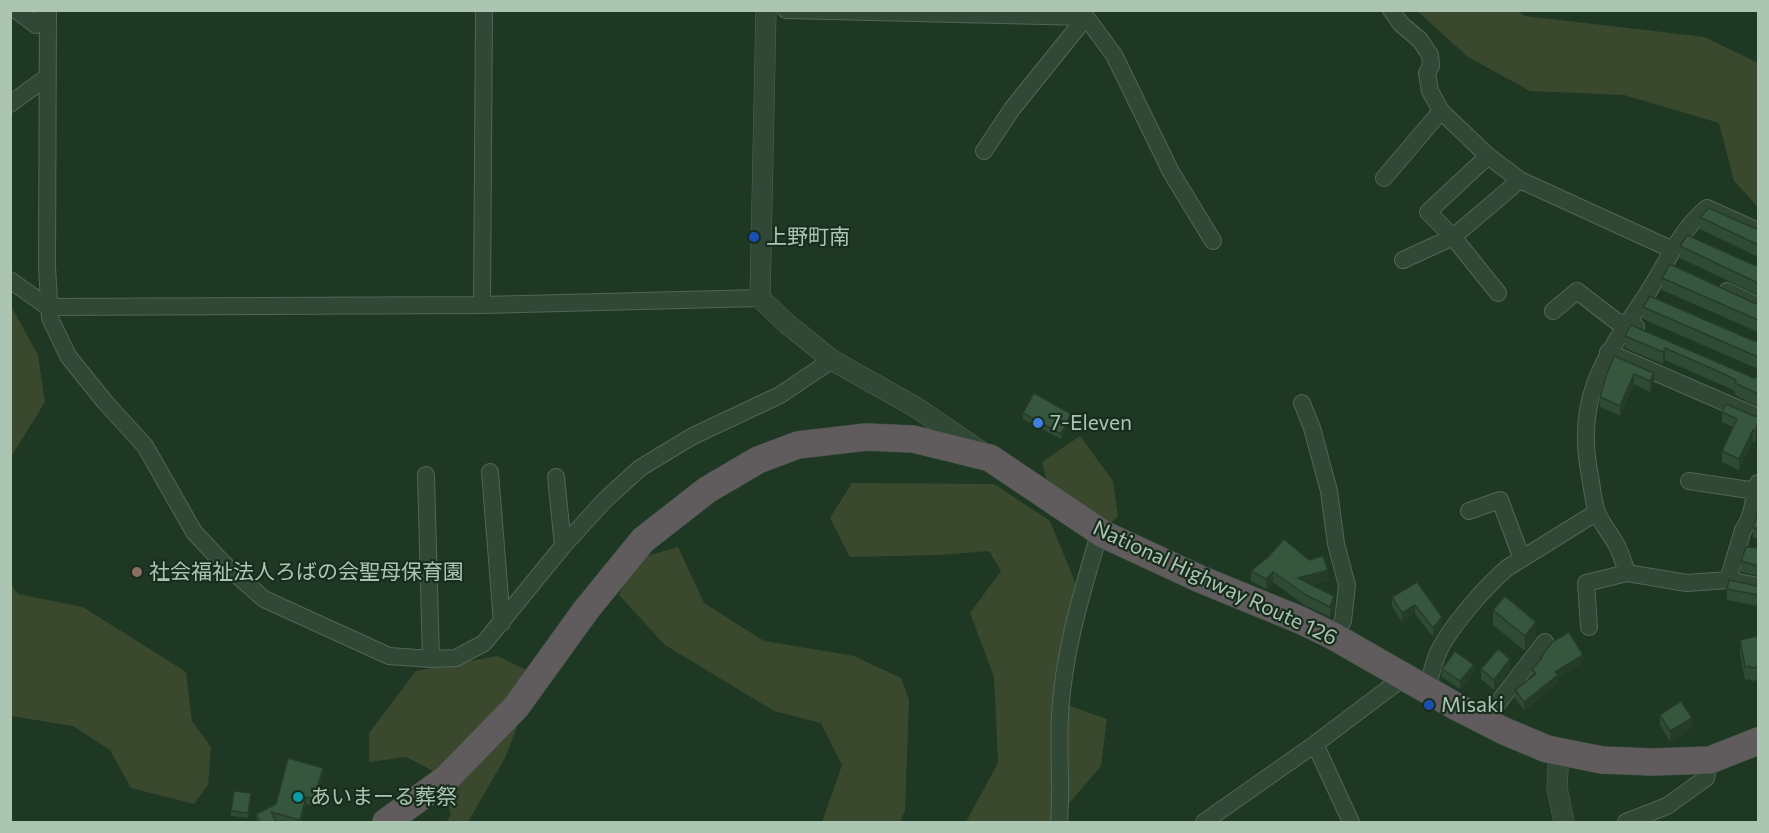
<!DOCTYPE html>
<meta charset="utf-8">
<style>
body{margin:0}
#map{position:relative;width:1769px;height:833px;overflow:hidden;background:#1f3824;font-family:Commissioner,sans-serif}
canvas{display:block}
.frame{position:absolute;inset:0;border:12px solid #acc5b3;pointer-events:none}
</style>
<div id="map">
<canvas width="1769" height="833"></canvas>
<div class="frame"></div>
</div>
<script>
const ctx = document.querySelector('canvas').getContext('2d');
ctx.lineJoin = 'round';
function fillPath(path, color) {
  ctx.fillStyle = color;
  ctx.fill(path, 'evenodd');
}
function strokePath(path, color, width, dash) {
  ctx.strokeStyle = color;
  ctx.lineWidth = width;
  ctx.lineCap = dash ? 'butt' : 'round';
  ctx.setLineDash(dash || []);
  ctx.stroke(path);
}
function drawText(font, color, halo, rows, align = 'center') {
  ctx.font = font + ' Commissioner,"Noto Sans JP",sans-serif';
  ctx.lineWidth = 4.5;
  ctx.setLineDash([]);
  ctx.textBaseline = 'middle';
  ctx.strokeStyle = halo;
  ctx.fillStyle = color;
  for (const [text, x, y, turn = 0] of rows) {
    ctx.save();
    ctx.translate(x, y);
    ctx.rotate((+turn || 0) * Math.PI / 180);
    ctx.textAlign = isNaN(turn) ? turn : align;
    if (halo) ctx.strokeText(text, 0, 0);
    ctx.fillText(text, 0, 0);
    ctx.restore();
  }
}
fillPath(new Path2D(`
 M1417 11H1518L1525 16 1705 37 1758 63V207L1734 181 1719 123 1624 95 1530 91 1468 57Z
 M10 304 38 355 45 402 11 457Z
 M1080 436 1113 481 1118 516 1108 527 1048 486 1042 462Z
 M852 483 994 484 1050 521 1075 582 1065 669 1064 704 1107 719 1101 766 1053 822H966L998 763 994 677 970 613 1001 571 989 551 939 555 850 557 830 518Z
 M678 547 704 603 764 641 854 656 901 678 909 700 905 810 900 822H822L842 765 821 723 774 711 665 645 619 595 636 559Z
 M11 584 18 594 83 607 186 672 192 721 211 747 208 785 194 804 131 788 110 750 73 726 11 716Z
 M497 656 537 675 505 758 468 822H447L451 814 437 773 406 757 369 762V733L416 671Z`), '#3a492d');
const minor = new Path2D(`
 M16 10 36 25 46 10
 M48 10 47 267 50 318 68 356 105 402 145 446 194 532 222 562 264 599 389 656 431 659 456 658 484 643 563 546 605 500 640 468 693 436 780 395 832 360
 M786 10 1086 17
 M1391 10 1401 24 1420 40 1430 55 1431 66 1427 73 1430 91 1441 111 1488 156 1520 180 1673 250
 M1086 17 1114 55 1171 172 1213 241
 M10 104 47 77
 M984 151 1012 109 1086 17
 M1488 156 1428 212 1453 237 1498 293
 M1384 178 1441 111
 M1403 260 1453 237 1520 180
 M10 280 48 307 482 305 760 298
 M1727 291 1758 306
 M482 305 484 10
 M1553 311 1577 291 1616 321 1636 327
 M1608 352 1758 417
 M1302 403 1312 428 1329 491 1336 544 1347 585 1343 621 1333 636
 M490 472 502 623
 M426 475 431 659
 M556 477 563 546
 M1689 481 1756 491
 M1469 511 1500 500 1522 559
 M1627 573C1624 564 1621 553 1616 544 1610 533 1601 523 1597 512 1593 501 1592 487 1590 476 1574 397 1605 357 1647 294 1666 265 1679 231 1707 208L1758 231
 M1728 580 1743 530C1753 517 1753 499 1758 483
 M1589 627 1586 583 1627 573 1687 583 1728 580 1758 586
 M1426 690C1430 679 1433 666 1437 655 1448 629 1485 587 1507 568L1597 512
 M1484 721 1545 642
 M1315 744 1351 822
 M1059 822C1062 787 1058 752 1060 716 1063 653 1082 592 1100 531
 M1204 822 1315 744 1404 677
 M1626 822 1667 806 1706 778 1710 760`);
const tertiary = new Path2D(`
 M766 10 760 298 786 323 832 360 917 408 980 451
 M1559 751 1557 788 1564 822`);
const trunk = new Path2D(`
 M386 822 447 778 516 707 586 610 643 540 707 490 758 460 798 445 866 437 913 439 990 458 1103 534 1200 579 1300 620 1333 636 1457 707 1504 731 1547 749 1602 760 1653 762 1710 760 1758 741`);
strokePath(minor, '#506656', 18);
strokePath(tertiary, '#506656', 21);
strokePath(trunk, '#3d5343', 28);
strokePath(minor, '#324837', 16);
strokePath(tertiary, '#324837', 20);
strokePath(trunk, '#605c5e', 27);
fillPath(new Path2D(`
 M1700 217 1758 229V257L1700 229Z
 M1680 246 1758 266V295L1680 258Z
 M1662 278 1758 304V332L1662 290Z
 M1643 307 1754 341H1758V369L1643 319Z
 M1631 325 1754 378 1758 377V407L1735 395V391L1722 385 1665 360 1663 364 1625 348V336Z
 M1614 356 1654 383 1650 392 1634 384 1620 416 1600 407V397Z
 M1722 412 1758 416 1755 442 1753 441 1739 470 1722 462V451L1733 427 1722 422Z
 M1023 413 1071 419 1061 439 1023 419Z
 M1758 512V539L1753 537V527Z
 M1758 548V576L1741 572V561Z
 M1309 560 1328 580 1311 585 1334 609 1330 617 1306 606 1273 582 1266 589 1251 581V571Z
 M1417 582 1442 626 1433 637 1415 614 1402 622 1392 606V597Z
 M1758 585V606L1727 600V589Z
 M1493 610 1536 637 1525 651 1493 625Z
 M1758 636V680L1751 681 1750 679 1745 680 1740 653V640Z
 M1541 657 1583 662 1558 678V683L1524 710 1515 698V690L1532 677V669L1541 659Z
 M1442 669 1474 673 1460 689 1442 677Z
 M1481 669 1510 670 1494 690 1481 679Z
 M1660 715 1692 728 1670 742 1660 725Z
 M323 774 314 806 306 804 301 822H284L275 820 276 822H257L256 814 276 804Z
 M251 799 248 818 231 816V811Z`), '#2f4a35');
fillPath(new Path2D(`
 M1665 348V360L1663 364V352Z
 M1654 373V383L1650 392V381Z
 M1634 374V384L1620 416V406Z
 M1071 414V419L1061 439V434Z
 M1758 423V433L1755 442V431Z
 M1753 430V441L1739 470V459Z
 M1328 570V580L1298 589V578Z
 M1273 572V582L1266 589V579Z
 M1334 596V609L1330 617V607Z
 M1415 605V614L1402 622V613Z
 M1442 617V626L1433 637V628Z
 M1536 622V637L1525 651V636Z
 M1583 655V662L1558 678V683L1524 710V702L1555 672Z
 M1510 659V670L1494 690V680Z
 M1474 665V673L1460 689V681Z
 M1692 718V728L1670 742V731Z
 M323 768V774L314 806V799Z
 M306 797V804L301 822H300Z`), '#263c2b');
const building = new Path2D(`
 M1709 208 1754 228 1758 229V245L1700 217Z
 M1687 235 1754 265 1758 266V283L1680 246Z
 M1670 264 1754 303 1758 304V320L1662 278Z
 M1650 296 1754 341H1758V357L1643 307Z
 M1631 325 1754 378 1758 377V394L1735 383 1736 380 1722 373 1665 348 1663 352 1625 336Z
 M1614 356 1654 373 1650 381 1634 374 1620 406 1600 397 1607 373Z
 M1034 393 1071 414 1061 434 1023 413Z
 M1726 404 1754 416H1758V423L1755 431 1753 430 1739 459 1722 451 1737 419 1722 412Z
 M1758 512V529L1753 527Z
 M1284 539 1309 560 1323 556 1328 570 1298 578 1334 596 1330 607 1306 595 1273 572 1266 579 1251 571 1269 556Z
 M1746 547 1758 548V566L1741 561Z
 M1729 580 1757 586 1758 585V595L1727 589Z
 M1417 582 1442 617 1433 628 1415 605 1402 613 1392 597Z
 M1505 596 1536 622 1525 636 1493 610Z
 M1569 632 1583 655 1555 672 1558 675 1524 702 1515 690 1536 674 1532 669 1542 658 1541 657 1552 642Z
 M1758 636V667L1751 668 1750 666 1745 667 1740 640Z
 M1498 649 1510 659 1494 680 1481 669Z
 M1455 651 1474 665 1460 681 1442 669Z
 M1681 701 1692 718 1670 731 1660 715Z
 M288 758 323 768 314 799 306 797 300 820 271 812 276 822H260L256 814 276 804Z
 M234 791 251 793 248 813 231 811Z`);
fillPath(building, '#37563e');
strokePath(building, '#263c2b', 1.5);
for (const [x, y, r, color] of [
 [754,237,6,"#1a4fb4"],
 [1038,423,6,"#3f7fe0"],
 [137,572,6,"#8d6e63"],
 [1429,705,6,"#1a4fb4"],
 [298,797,6,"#0f9aa8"]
]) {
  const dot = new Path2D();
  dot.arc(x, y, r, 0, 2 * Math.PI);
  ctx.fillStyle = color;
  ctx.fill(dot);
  strokePath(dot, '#182d1d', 2);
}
drawText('21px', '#acc5b3', '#182d1d', [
 ["上野町南",766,237],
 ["7-Eleven",1050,423],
 ["社会福祉法人ろばの会聖母保育園",149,572],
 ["Misaki",1441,705],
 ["あいまーる葬祭",310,797]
], 'left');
drawText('21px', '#acc5b3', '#182d1d', [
 ["National Highway Route 126",1215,583,25]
]);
</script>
